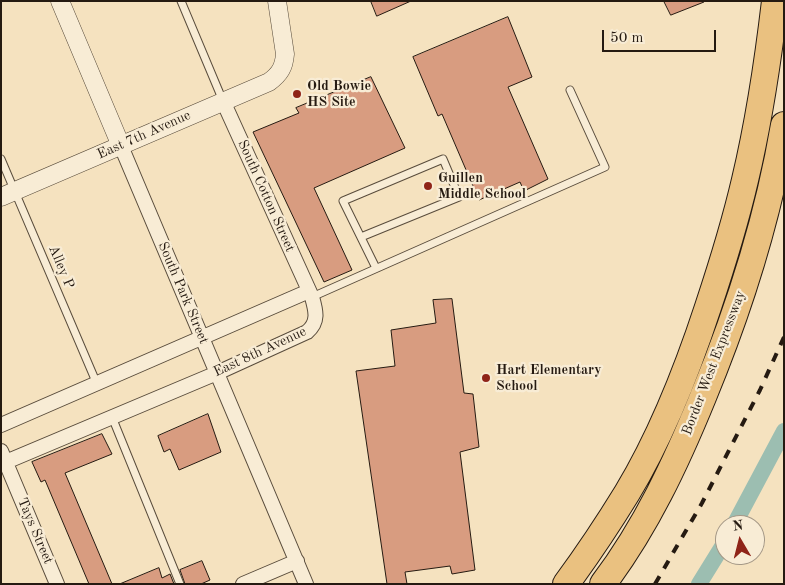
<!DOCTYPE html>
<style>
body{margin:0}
#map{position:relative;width:785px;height:585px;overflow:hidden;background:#f5e2bf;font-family:"Old Standard TT",serif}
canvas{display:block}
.frame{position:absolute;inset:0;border:2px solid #251a11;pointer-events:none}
.north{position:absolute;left:715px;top:515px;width:50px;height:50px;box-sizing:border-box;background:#f8ecd5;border:1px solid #a49887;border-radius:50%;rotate:352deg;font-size:14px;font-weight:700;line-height:20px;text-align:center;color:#251a11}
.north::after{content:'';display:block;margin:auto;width:18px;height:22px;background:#8f2418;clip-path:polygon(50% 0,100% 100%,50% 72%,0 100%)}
.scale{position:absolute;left:602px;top:30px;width:114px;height:22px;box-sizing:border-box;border:2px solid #251a11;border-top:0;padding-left:6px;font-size:15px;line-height:18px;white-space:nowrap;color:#251a11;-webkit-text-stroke:4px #f8ecd5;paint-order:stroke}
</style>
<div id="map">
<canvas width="785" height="585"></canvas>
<div class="frame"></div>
<div class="north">N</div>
<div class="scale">50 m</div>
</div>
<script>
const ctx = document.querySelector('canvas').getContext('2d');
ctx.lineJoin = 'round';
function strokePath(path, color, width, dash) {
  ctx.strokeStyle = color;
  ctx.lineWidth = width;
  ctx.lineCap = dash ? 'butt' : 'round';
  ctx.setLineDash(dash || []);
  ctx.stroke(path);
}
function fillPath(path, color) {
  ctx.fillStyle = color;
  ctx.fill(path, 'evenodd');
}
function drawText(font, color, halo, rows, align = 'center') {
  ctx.font = font + ' "Old Standard TT",serif';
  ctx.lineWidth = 4.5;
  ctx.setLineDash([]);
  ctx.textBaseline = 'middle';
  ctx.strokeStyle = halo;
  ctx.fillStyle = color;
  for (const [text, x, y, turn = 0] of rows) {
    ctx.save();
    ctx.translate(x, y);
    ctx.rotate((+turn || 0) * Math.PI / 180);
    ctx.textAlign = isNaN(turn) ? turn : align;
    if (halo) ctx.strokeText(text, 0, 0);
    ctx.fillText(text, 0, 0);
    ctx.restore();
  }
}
strokePath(new Path2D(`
 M734 525 784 431
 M699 584 725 542`), '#9cbeb1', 16);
const building = new Path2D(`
 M371 1H411L377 16Z
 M664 1H704V2L671 15Z
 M508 17 532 77 508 87 548 179 524 191 520 182 479 200 442 114 438 116 413 57Z
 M371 77 405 148 314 188 352 270 324 282 253 132 299 113 296 108Z
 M452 299 464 393 473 394 479 447 460 452 475 570 452 574 450 566 405 572 407 584H387L356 371 395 366 391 330 436 323 433 300Z
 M208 414 221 452 179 470 170 449 164 452 158 436Z
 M102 434 112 454 65 473 112 584H89L45 480 41 482 32 462Z
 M202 561 210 580 201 584H185L180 570Z
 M159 568 162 578 170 574 174 584H120Z`);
fillPath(building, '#d89c80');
strokePath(building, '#251a11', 1);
const service = new Path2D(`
 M181 1 223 101
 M1 159 97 384
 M361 237 459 197 443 159 343 201 376 268
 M312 297 605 167 570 90
 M112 417 180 584`);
const minor = new Path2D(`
 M121 146 306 584
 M1 425 309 291
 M1 451 57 584
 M1 464 217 373 307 332C319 322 316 311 312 297L223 101
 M243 584 297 561`);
const tertiary = new Path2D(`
 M60 1 121 146
 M1 197 269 82C280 74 284 67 285 54L277 1`);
const motorway = new Path2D(`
 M566 584C588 554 608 524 627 493 662 435 687 371 708 307 722 265 735 223 745 180 759 121 768 61 775 1
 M603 584C646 527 676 463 703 397 739 310 768 219 784 125`);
strokePath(service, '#594c3c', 9);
strokePath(minor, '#594c3c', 16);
strokePath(tertiary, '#594c3c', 19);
strokePath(motorway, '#251a11', 28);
strokePath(service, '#f8ecd5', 7);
strokePath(minor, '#f8ecd5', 14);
strokePath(tertiary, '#f8ecd5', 18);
strokePath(motorway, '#eac180', 26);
strokePath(new Path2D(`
 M655 584 702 503 760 390 784 337`), '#251a11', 4, [9, 9]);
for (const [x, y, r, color] of [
 [297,94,5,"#8f2418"],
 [428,186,5,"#8f2418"],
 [486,378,5,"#8f2418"]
]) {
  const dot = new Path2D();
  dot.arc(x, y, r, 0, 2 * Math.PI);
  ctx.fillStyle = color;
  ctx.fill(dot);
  strokePath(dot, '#f8ecd5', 2);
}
drawText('bold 14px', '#251a11', '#f8ecd5', [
 ["Old Bowie",307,86],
 ["HS Site",307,102],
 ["Guillen",438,178],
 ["Middle School",438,194],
 ["Hart Elementary",496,370],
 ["School",496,386]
], 'left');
drawText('14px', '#251a11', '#f8ecd5', [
 ["East 7th Avenue",144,135,-24],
 ["South Cotton Street",266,196,66],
 ["Alley P",61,267,67],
 ["South Park Street",183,293,67],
 ["East 8th Avenue",260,352,-25],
 ["Border West Expressway",714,363,-69],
 ["Tays Street",35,531,67]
]);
</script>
